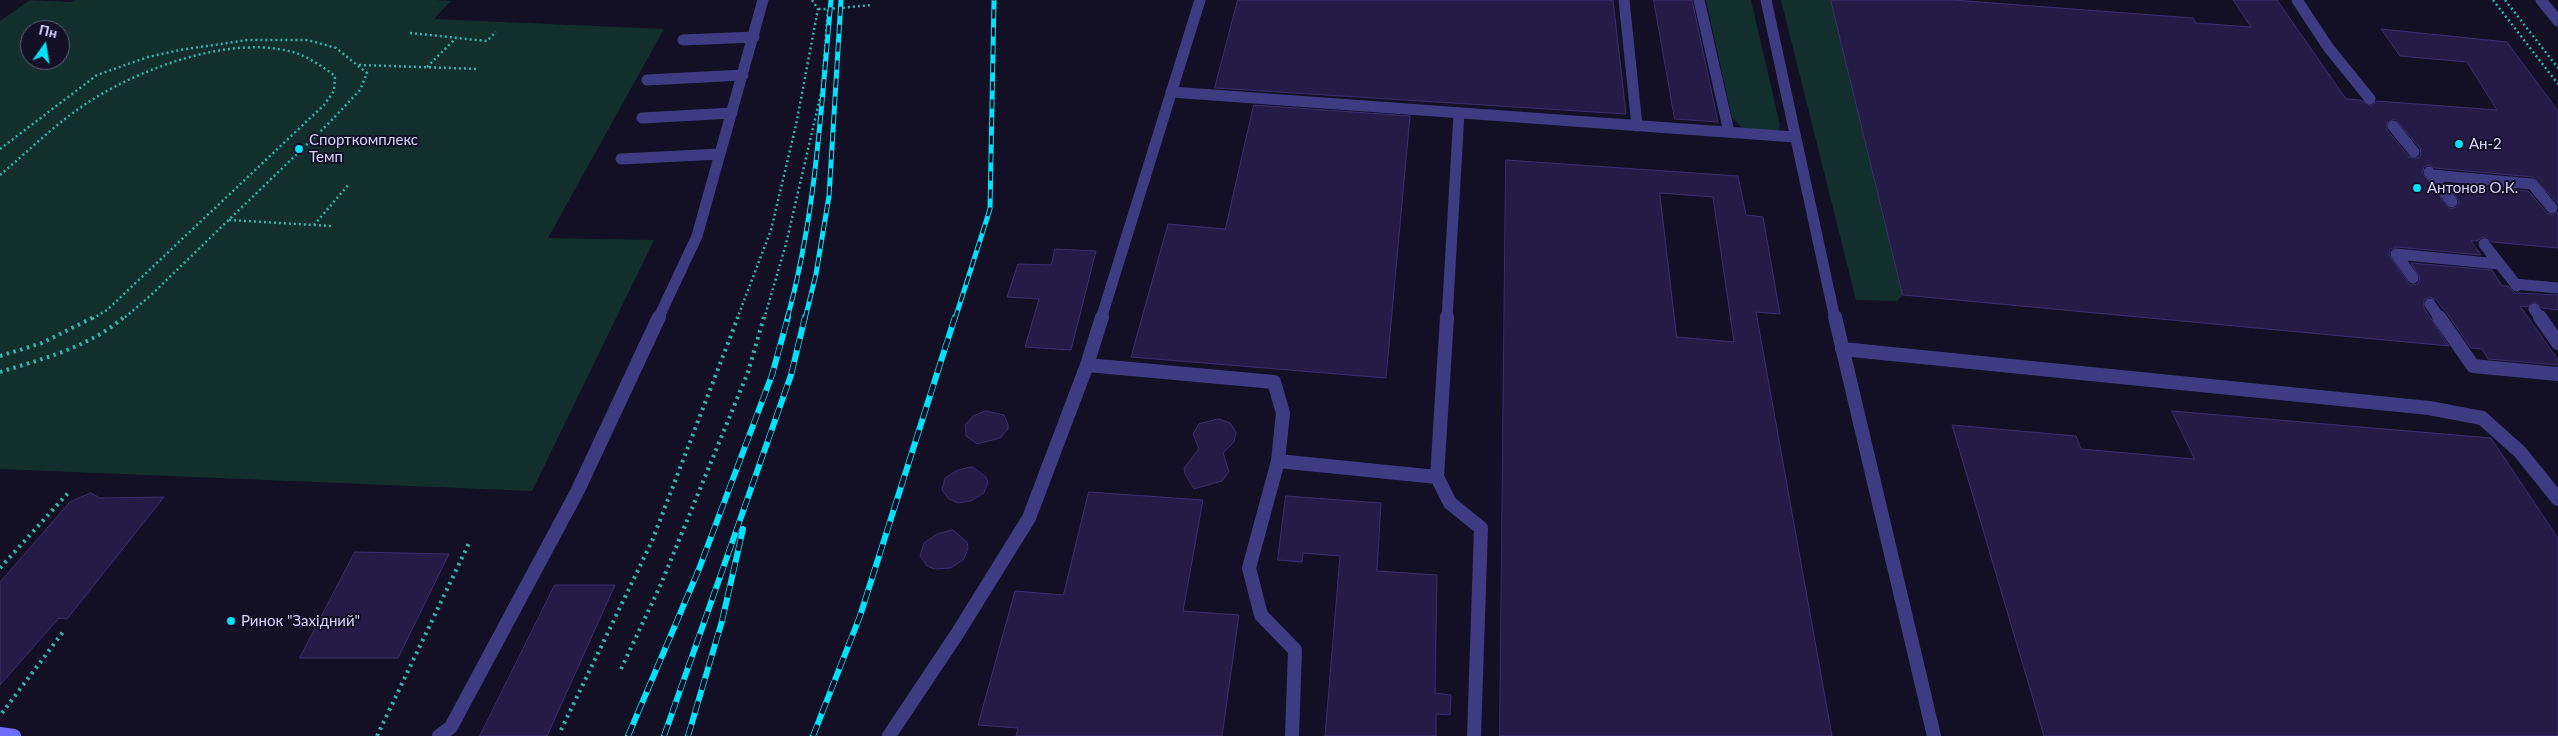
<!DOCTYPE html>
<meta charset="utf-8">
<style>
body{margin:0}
#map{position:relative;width:2558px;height:736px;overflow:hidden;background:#130f25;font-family:Lato,sans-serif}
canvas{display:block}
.north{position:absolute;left:20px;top:20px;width:50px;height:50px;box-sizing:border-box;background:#130f25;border:1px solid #625e7c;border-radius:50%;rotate:13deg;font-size:14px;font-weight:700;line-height:20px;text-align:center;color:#d9d4fe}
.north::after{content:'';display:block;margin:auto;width:18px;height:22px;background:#04e1fa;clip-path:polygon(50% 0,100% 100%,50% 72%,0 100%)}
</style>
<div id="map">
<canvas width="2558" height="736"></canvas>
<div class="north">Пн</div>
</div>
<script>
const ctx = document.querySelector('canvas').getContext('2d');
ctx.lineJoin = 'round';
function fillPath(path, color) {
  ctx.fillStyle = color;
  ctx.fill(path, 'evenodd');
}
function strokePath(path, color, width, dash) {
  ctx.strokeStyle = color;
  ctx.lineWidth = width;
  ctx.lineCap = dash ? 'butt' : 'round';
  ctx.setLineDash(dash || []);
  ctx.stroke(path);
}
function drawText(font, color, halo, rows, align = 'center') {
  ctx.font = font + ' Lato,sans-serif';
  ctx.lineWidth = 4;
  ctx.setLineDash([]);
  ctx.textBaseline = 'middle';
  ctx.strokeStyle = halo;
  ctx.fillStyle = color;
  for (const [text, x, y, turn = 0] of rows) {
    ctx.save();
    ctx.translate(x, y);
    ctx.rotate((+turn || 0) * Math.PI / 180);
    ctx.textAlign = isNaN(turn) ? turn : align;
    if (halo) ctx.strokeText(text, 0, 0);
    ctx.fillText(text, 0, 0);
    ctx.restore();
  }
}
fillPath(new Path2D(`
 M30 0 71 2 74 0H435L451 1 434 19 664 29 548 238 654 240 532 491 0 469V21ZM30 30H60V60H30Z
 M1706 0H1751L1780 125 1778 131 1742 128 1732 118Z
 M1781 0H1831L1903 295 1897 301 1856 300Z`), '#122f2e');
const building = new Path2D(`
 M1238 0H1613L1626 114 1215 88Z
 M1654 0H1692L1718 122 1675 119Z
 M1831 0H1953L2193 18 2196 23 2251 27 2233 0H2277L2346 99 2361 100 2371 106 2377 101 2497 110 2467 62 2400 56 2381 29 2507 42 2558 111V204L2533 177 2435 168 2429 165 2424 167 2422 173 2450 209 2457 207 2459 202 2447 184 2528 191 2547 213 2553 215 2558 212V248L2492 242 2483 237 2477 241H2471L2481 255 2397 247 2390 249 2389 255 2410 285 2418 284 2420 278 2411 263 2492 270 2502 286H2508L2515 293 2558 295V310L2542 308 2534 302 2527 307 2520 306 2558 360V365L2488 359 2482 349 2471 348 2446 312 2436 300 2430 297 2424 300V308L2449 346 1903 295ZM2395 119 2420 148 2421 154 2418 158 2409 157 2387 130V123Z
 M1254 105 1410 116 1386 378 1131 357 1168 224 1225 229Z
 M1506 160 1738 176 1746 215 1763 217 1780 314 1756 312 1832 736H1500ZM1660 193 1713 197 1734 342 1677 337Z
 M1055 249 1096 251 1071 350 1025 347 1039 299 1007 297 1018 264 1051 265Z
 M986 411 1004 415 1008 424V429L1000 438 977 444 966 436 965 425 973 416Z
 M2172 411 2491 438 2558 538V736H2044L1952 425 2076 436 2081 449 2194 459Z
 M1219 419 1230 423 1236 432 1234 442 1223 453 1229 472 1222 481 1194 489 1185 474 1184 468 1199 449 1193 434 1199 424Z
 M973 467 986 477 988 482 984 493 971 501 958 503 949 499 942 490 945 478 958 470Z
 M1089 492 1203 500 1183 611 1239 615 1222 736H1016L1018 728 978 725 1015 591 1063 595Z
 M91 493 100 498 164 497 67 619 59 618 0 685V582L70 502Z
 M1286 496 1381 503 1377 571 1437 575 1435 693 1451 695 1450 715 1436 714V736H1325L1340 556 1303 553 1302 562 1278 560Z
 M953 530 967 542 968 548 964 559 951 568 934 569 927 566 920 556 924 543 937 534Z
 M355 552 449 554 398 658H300Z
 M555 585H615L547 736H480Z`);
fillPath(building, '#241c46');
strokePath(building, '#3c2e71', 1);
strokePath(new Path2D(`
 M2493 0 2558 84
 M2505 0 2558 68
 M828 9 872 5
 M410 33 487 41 496 32
 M359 65 478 69
 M427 67 456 38
 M0 149 97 75 148 57 180 50 247 40H308L336 48 367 73 360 90 329 123 150 296 123 319
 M0 175C31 149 60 119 95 98 147 66 235 34 296 53 310 58 323 67 335 76L334 91 324 105 107 310 92 319
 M229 220 314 225 349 184
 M314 225 331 226
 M737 319 771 230 796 125 818 9 812 0
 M764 319 786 244 822 89 828 9H818`), '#31b5ae', 2.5, [2, 3]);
strokePath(new Path2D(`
 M0 356 42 343 94 317
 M0 372C43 359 89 347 124 317
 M0 568 69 492
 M621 669 661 584 748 372 764 317
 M2 713 63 632
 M561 730 652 541 738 317
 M377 736 470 541`), '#31b5ae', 4, [2.5, 4.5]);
strokePath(new Path2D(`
 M1624 0 1637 126
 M1699 0 1729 132
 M1766 0 1835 319
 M2297 0 2328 47 2370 99
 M683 40 754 37
 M647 80 743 75
 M1171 92 1795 137
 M642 118 732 113
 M2393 126 2414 152
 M621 159 720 154
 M2429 172 2452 202
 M2432 175 2532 184 2552 208
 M2484 244 2517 286
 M2396 254 2499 264
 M2396 254 2413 278
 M2515 284 2558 288
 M2430 304 2440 319
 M2534 309 2541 319
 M658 319 697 236 763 0
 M1101 319 1200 0
 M1447 319 1459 113`), '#3e3b83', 11);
strokePath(new Path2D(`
 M1447 317 1437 477 1450 503 1481 528 1474 736
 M1835 317 1934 736
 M2439 317 2473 366 2558 374
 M2540 317 2558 343
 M1842 349 2429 408 2482 418 2520 452 2558 499
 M1087 365 1274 382 1283 413 1278 461 1249 568 1261 615 1295 650 1292 736
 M1278 461 1437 477
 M439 736 451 727 577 492 659 317
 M889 736 957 634 1029 518 1087 365 1102 317`), '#3e3b83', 14);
strokePath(new Path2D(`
 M2541 0 2558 21`), '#3e3b83', 11);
strokePath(new Path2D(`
 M0 734 14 736`), '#716dfd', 14);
const railFar1 = new Path2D(`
 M787 319C816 215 821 107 831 0
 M805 319 816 274 829 196 841 0
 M955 319 990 209 994 0`);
const rail = new Path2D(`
 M628 736 699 569 772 375 788 317
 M664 736 791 375 805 317
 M688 736 722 621 743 529
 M813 736 860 616 955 317`);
strokePath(railFar1, '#04e1fa', 5);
strokePath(rail, '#04e1fa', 6);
strokePath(railFar1, '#130f25', 3, [9]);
strokePath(rail, '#130f25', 4.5, [12]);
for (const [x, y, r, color] of [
 [2459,144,5,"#04e1fa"],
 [299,149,5,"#04e1fa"],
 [2417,188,5,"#04e1fa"],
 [231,621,5,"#04e1fa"]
]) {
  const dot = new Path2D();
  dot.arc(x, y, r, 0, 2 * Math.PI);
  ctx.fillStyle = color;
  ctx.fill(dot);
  strokePath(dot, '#130f25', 2);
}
drawText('15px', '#d9d4fe', '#130f25', [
 ["Спорткомплекс",309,140],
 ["Темп",309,157],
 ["Ан-2",2469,144],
 ["Антонов О.К.",2427,188],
 ["Ринок \"Західний\"",241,621]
], 'left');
</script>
